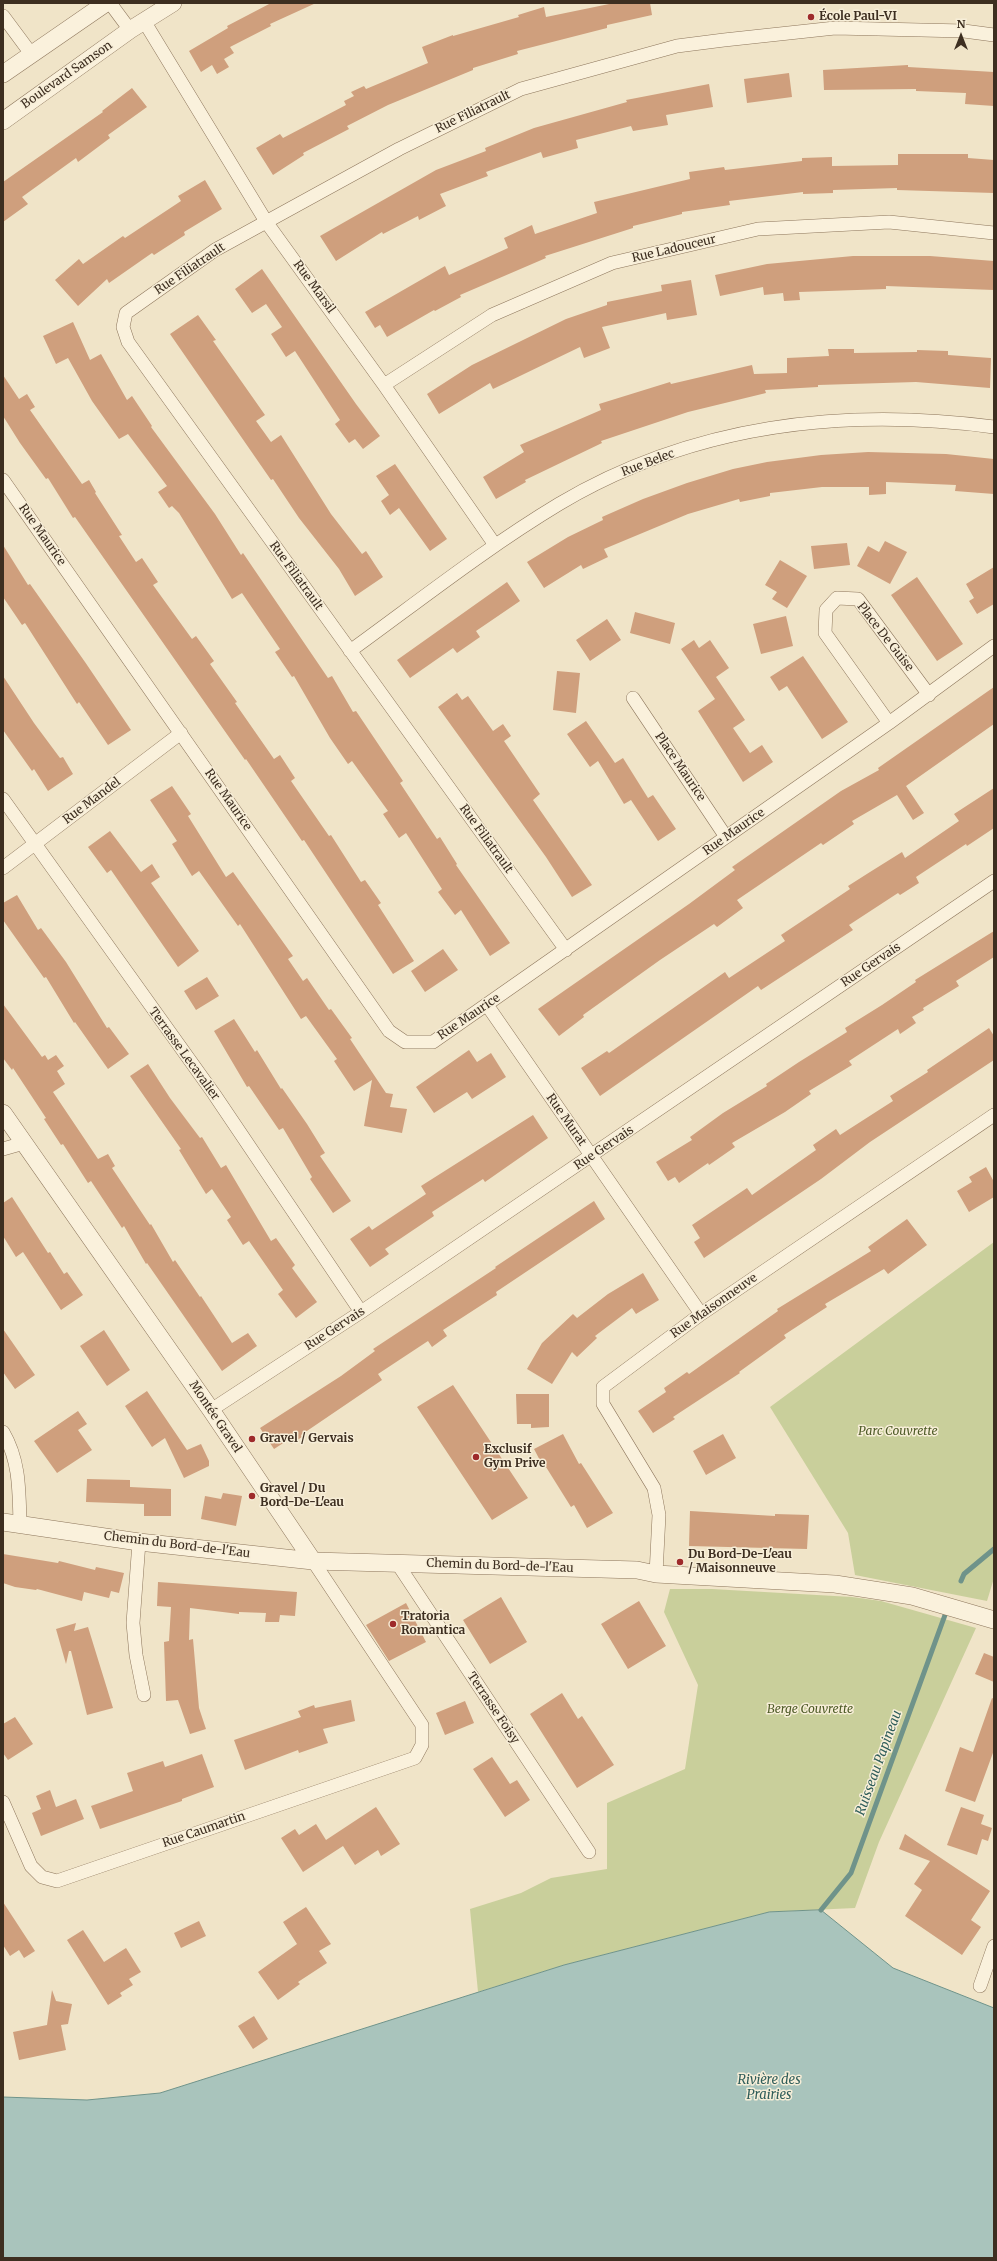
<!DOCTYPE html>
<meta charset="utf-8">
<style>
body{margin:0}
#map{position:relative;width:997px;height:2261px;overflow:hidden;background:#f0e4c8;font-family:Merriweather,serif}
canvas{display:block}
.frame{position:absolute;inset:0;border:4px solid #3d2e20;pointer-events:none}
.north{position:absolute;left:941px;top:16px;width:40px;height:40px;-webkit-text-stroke:3px #f7eed8;paint-order:stroke;rotate:0deg;font-size:11px;font-weight:700;line-height:16px;text-align:center;color:#3d2e20}
.north::after{content:'';display:block;margin:auto;width:14px;height:18px;background:#3d2e20;clip-path:polygon(50% 0,100% 100%,50% 72%,0 100%)}
</style>
<div id="map">
<canvas width="997" height="2261"></canvas>
<div class="frame"></div>
<div class="north">N</div>
</div>
<script>
const ctx = document.querySelector('canvas').getContext('2d');
ctx.lineJoin = 'round';
function fillPath(path, color) {
  ctx.fillStyle = color;
  ctx.fill(path, 'evenodd');
}
function strokePath(path, color, width, dash) {
  ctx.strokeStyle = color;
  ctx.lineWidth = width;
  ctx.lineCap = dash ? 'butt' : 'round';
  ctx.setLineDash(dash || []);
  ctx.stroke(path);
}
function drawText(font, color, halo, rows, align = 'center') {
  ctx.font = font + ' Merriweather,serif';
  ctx.lineWidth = 3;
  ctx.setLineDash([]);
  ctx.textBaseline = 'middle';
  ctx.strokeStyle = halo;
  ctx.fillStyle = color;
  for (const [text, x, y, turn = 0] of rows) {
    ctx.save();
    ctx.translate(x, y);
    ctx.rotate((+turn || 0) * Math.PI / 180);
    ctx.textAlign = isNaN(turn) ? turn : align;
    if (halo) ctx.strokeText(text, 0, 0);
    ctx.fillText(text, 0, 0);
    ctx.restore();
  }
}
fillPath(new Path2D(`
 M994 1242V1578L987 1601 855 1575 848 1533 770 1407Z
 M670 1589H712L852 1597 881 1601 976 1628 879 1842 855 1908 769 1912 564 1965 478 1992 470 1909 521 1893 551 1878 607 1869V1803L685 1769 698 1685 664 1612Z`), '#c9cf9b');
const water = new Path2D(`
 M821 1910 893 1968 994 2008V2258H3V2097L87 2100 160 2093 564 1965 769 1912Z`);
fillPath(water, '#a9c4bc');
strokePath(water, '#6f938a', 1);
strokePath(new Path2D(`
 M961 1581 964 1574 994 1549
 M821 1910 851 1873 945 1615`), '#6f938a', 5);
fillPath(new Path2D(`
 M271 3H316L270 24 271 26 230 47 234 53 224 59 229 67 217 74 212 65 201 72 189 51 228 28 227 26Z
 M614 3H650L652 15 607 25V28L517 51 518 54 473 68V70L388 105 347 126 349 129 303 153 304 155 273 175 256 148 280 134 283 138 346 105 344 101 354 96 351 92 364 86 366 89 428 63 422 47 453 35V36L519 17 518 15 544 7 546 17Z
 M908 65V67L994 72V106L965 104 966 93 916 91V89L824 90 823 70Z
 M789 73 792 97 747 103 744 79Z
 M709 84 713 107 666 115 668 125 633 131 631 126 576 140 578 148 543 158 541 152 486 172 488 176 440 194 446 206 419 220 418 216 383 234 382 232 336 261 320 236 436 170 486 151 485 148 534 128 627 102 626 100Z
 M132 88 147 107 108 135 110 138 78 162 76 158 22 197 28 204 3 222V182L103 112 102 111Z
 M898 154H968V158L994 160V193L897 190V188L833 190V193L803 194V192L729 201 730 205 682 212V214L633 226V228L545 256 546 258 460 295 461 297 435 311 434 310 387 337 380 325 375 328 365 312 445 266 449 275 508 248 504 238 532 225 535 234 597 213 594 202 690 179 689 172 724 167 725 170 802 161V158L832 157V166L898 165Z
 M205 180 222 209 184 232 185 235 154 255 152 253 109 283 107 279 78 306 55 280 79 259 83 264 123 236 125 238 181 201 178 196Z
 M853 256H930L994 261V290L886 286V289L799 292 800 300 784 301 783 293 764 295 763 287 720 296 715 275 767 264Z
 M262 269 356 404 380 436 363 449 355 439 349 443 335 424 340 420 295 351 286 357 271 334 282 327 266 304 252 313 235 289Z
 M691 280 697 315 667 320 666 313 602 327 610 348 584 358 580 347 493 389 490 383 439 414 427 394 472 365 566 319 607 305V302L662 291 661 285Z
 M198 315 216 340 213 341 265 415 256 421 271 442 281 435 331 514 362 554 366 551 383 577 355 596 339 569 299 518 273 479 271 480 170 334Z
 M73 322 90 360 101 354 127 400 132 396 152 426 151 427 215 514 241 555 243 553 328 678 332 676 353 712 356 711 403 781 400 783 437 839 440 837 457 864 456 865 510 943 490 956 461 910 455 915 438 892 442 889 406 833 399 838 383 814 388 811 352 761 348 764 330 738 294 676 292 677 275 652 280 649 242 593 232 599 179 513 172 506 169 508 158 492 167 486 128 434 119 439 92 401 68 358 56 364 43 336Z
 M828 349H854V353L917 352V350L948 351V355L991 358 990 388 916 382 818 385V387L765 390 766 393 688 412 601 441 602 443 525 480 526 482 496 499 483 477 524 452 520 445 601 410 599 404 670 382 671 384 752 365 754 374 787 373V358L829 356Z
 M3 375 19 399 27 394 35 407 30 410 82 484 89 480 96 492 95 493 122 535 119 536 136 562 142 558 158 582 153 585 192 639 196 636 214 661 210 664 237 702 235 703 274 759 280 755 295 778 291 781 329 836 331 835 361 882 365 880 381 903 378 905 414 961 393 974 304 840 302 841 246 759 245 760 75 517 73 518 48 478 46 479 20 443 3 416Z
 M868 452 946 454 994 459V494L955 491 956 485 886 482V494L869 495V487H822L770 493V496L740 502 739 499 688 514 604 549 608 557 583 569 581 565 544 588 527 562 568 537 603 520 602 517 643 499 687 483 733 469 767 462 821 455Z
 M395 464 447 539 430 551 399 508 390 515 381 501 389 495 376 476Z
 M885 541 907 552 890 584 857 566 868 546 879 552Z
 M847 543 850 565 814 569 811 546Z
 M3 545 28 585 30 584 85 662 131 730 108 745 79 702 77 704 25 623 22 625 3 597Z
 M780 560 807 576 787 608 772 599 777 592 765 585Z
 M994 567V604L977 614 969 601 974 598 966 584Z
 M917 577 963 644 937 661 891 595Z
 M507 582 520 601 476 631 480 637 457 653 453 648 410 678 397 660Z
 M635 612 675 623 670 644 630 633Z
 M786 616 793 646 761 654 753 624Z
 M607 619 621 640 590 661 576 640Z
 M694 640 699 648 710 640 729 668 716 677 745 720 733 728 750 753 762 745 773 762 743 782 698 711 715 699 681 649Z
 M803 656 848 722 822 739 787 686 779 691 770 677Z
 M557 671 580 673 576 713 553 710Z
 M3 676 34 723 60 758 63 757 73 774 48 791 34 769 32 771 3 730Z
 M994 687V724L906 786 924 813 913 820 897 795 852 821 854 824 823 845 821 843 737 900 743 908 717 927 714 924 660 960 583 1015 584 1017 559 1036 538 1009 689 904 735 870 732 867 841 791 879 770 878 768Z
 M457 693 462 700 468 696 493 731 503 724 511 736 504 741 540 794 533 800 592 885 572 897 546 857 438 707Z
 M586 721 615 763 623 758 648 798 653 795 676 829 658 841 631 800 624 804 598 761 590 767 567 734Z
 M172 786 191 814 188 816 226 877 233 872 293 956 288 959 303 981 307 978 329 1010 331 1009 352 1038 350 1039 386 1093 393 1094 390 1107 407 1109 402 1133 364 1126 372 1080 354 1091 334 1061 337 1059 306 1016 301 1019 240 924 238 926 199 871 192 876 172 844 177 841 150 800Z
 M994 788V828L967 846 966 844 916 877 919 883 900 895 898 893 849 925 853 930 761 990 758 986 600 1096 581 1068 607 1051 609 1053 725 972 729 978 785 941 781 935 850 889 848 886 870 872 902 852 905 858 959 821 954 814Z
 M110 831 141 872 152 864 160 877 151 883 199 951 178 967 111 870 107 873 88 847Z
 M17 895 38 930 41 928 66 962 107 1028 109 1027 129 1054 108 1069 75 1022 74 1023 46 977 44 978 3 920V903Z
 M994 931V957L956 981 959 986 923 1008 924 1010 912 1017 916 1023 900 1034 898 1029 849 1061 852 1065 809 1091 811 1094 785 1112 732 1143 735 1147 709 1165 708 1163 679 1183 675 1177 668 1181 656 1162 692 1140 690 1137 723 1113 767 1086 766 1084 799 1062 847 1032 845 1028 882 1005 916 982 915 980Z
 M443 949 458 970 425 992 411 971Z
 M207 977 219 996 196 1010 184 991Z
 M3 1004 42 1057 45 1055 48 1060 56 1055 64 1066 57 1071 65 1084 53 1092 98 1159 108 1154 115 1166 112 1168 150 1225 151 1224 173 1262 175 1260 200 1297 201 1296 232 1343 248 1333 257 1346 222 1371 147 1263 146 1264 124 1226 122 1228 91 1181 88 1183 63 1144 61 1145 44 1119 46 1118 13 1068 12 1070 3 1058Z
 M234 1019 255 1052 257 1050 281 1089 282 1088 307 1124 325 1153 320 1156 351 1201 333 1213 310 1179 312 1177 283 1128 279 1130 249 1086 247 1087 214 1031Z
 M989 1028 994 1036V1060L870 1142 821 1179 704 1258 694 1242 700 1238 692 1225 747 1188 752 1195 816 1150 813 1145 836 1129 840 1135 893 1101 890 1096 928 1072 927 1070Z
 M469 1050 477 1062 491 1053 506 1077 472 1099 467 1092 434 1113 416 1087Z
 M148 1064 170 1098 200 1138 202 1137 221 1168 226 1165 271 1241 276 1238 295 1265 292 1268 317 1302 296 1318 278 1294 283 1290 249 1241 243 1245 227 1220 231 1217 212 1189 206 1194 179 1150 181 1149 130 1076Z
 M533 1115 548 1138 485 1182 483 1179 432 1212 434 1216 385 1249 389 1254 370 1267 350 1239 369 1226 372 1230 426 1194 421 1186Z
 M986 1167 994 1182V1197L969 1212 957 1191 972 1182 969 1177Z
 M12 1197 48 1253 50 1252 64 1274 67 1272 83 1295 61 1310 23 1252 16 1257 3 1236V1203Z
 M594 1201 605 1219 496 1292 497 1295 443 1330 447 1336 432 1347 428 1341 378 1374 382 1380 301 1435 302 1437 291 1444 288 1440 274 1449 260 1428 341 1376 375 1351 373 1349 496 1268 495 1267Z
 M907 1219 927 1245 888 1274 884 1269 825 1304 827 1307 784 1335 786 1338 739 1372 740 1373 673 1417 675 1419 653 1433 638 1411 666 1392 664 1388 687 1372 689 1374 778 1311 777 1309 871 1251 868 1247Z
 M643 1273 659 1300 636 1314 632 1308 595 1336 597 1338 577 1357 572 1352 552 1384 527 1369 542 1343 573 1314 577 1318 608 1294Z
 M3 1329 35 1375 15 1389 3 1372Z
 M104 1330 130 1370 107 1386 80 1346Z
 M453 1385 528 1498 492 1520 417 1407Z
 M147 1391 187 1450 201 1444 209 1461V1466L184 1478 165 1438 152 1447 125 1406Z
 M516 1394H549V1427L531 1428V1424H517Z
 M78 1411 87 1424 78 1430 92 1450 57 1473 34 1441Z
 M563 1434 579 1464 581 1463 613 1513 587 1528 574 1505 571 1507 546 1467 544 1468 534 1449Z
 M723 1434 736 1458 706 1475 693 1451Z
 M87 1479 130 1480V1487L171 1489V1516H144V1504L86 1502Z
 M223 1493 242 1496 236 1526 201 1519 205 1496 221 1499Z
 M690 1511 775 1516V1514L809 1515 807 1549 689 1546Z
 M3 1554 58 1563 59 1561 95 1570 96 1567 124 1573 119 1593 111 1591 109 1598 84 1592 82 1601 37 1589 36 1590 15 1587 3 1583Z
 M158 1582 297 1592 295 1616 280 1615 279 1622H265L266 1613 239 1612V1614L190 1608 189 1640 193 1639 199 1708 206 1729 190 1734 178 1700 166 1701 164 1642 169 1641 171 1607 157 1606Z
 M501 1597 527 1642 490 1664 463 1620Z
 M639 1601 666 1646 628 1669 601 1624Z
 M406 1603 426 1642 389 1661 366 1625Z
 M76 1623 74 1631 88 1627 113 1708 87 1715 71 1651H69L66 1664 56 1629Z
 M984 1653 994 1657V1682L975 1674Z
 M562 1693 578 1719 582 1716 614 1765 577 1788 530 1714Z
 M992 1698 994 1699V1750L975 1802 945 1791 960 1747 973 1752Z
 M351 1700 355 1721 323 1729 328 1743 299 1753 298 1750 245 1770 234 1740 301 1717 298 1711 314 1705 315 1708Z
 M465 1701 474 1723 445 1735 436 1713Z
 M15 1717 33 1744 8 1760 3 1753V1724Z
 M202 1754 214 1787 182 1799V1801L100 1829 91 1806 133 1791 127 1773 163 1761 165 1767Z
 M492 1757 510 1784 517 1780 530 1800 505 1817 473 1769Z
 M50 1790 56 1807 76 1799 84 1819 41 1836 32 1813 41 1809 36 1796Z
 M376 1807 400 1844 381 1856 378 1850 355 1865 343 1846 303 1872 281 1838 295 1829 299 1835 316 1824 326 1840Z
 M961 1807 984 1815 981 1824 992 1828 988 1841 982 1839 977 1855 947 1845Z
 M905 1834 990 1891 971 1920 981 1927 962 1955 905 1916 922 1890 914 1884 930 1861 899 1849Z
 M3 1902 35 1951 24 1958 19 1950 10 1956 3 1945Z
 M306 1907 331 1944 319 1951 327 1963 298 1982 300 1984 278 2000 258 1972 297 1944 283 1922Z
 M199 1921 206 1936 181 1948 174 1933Z
 M83 1930 104 1962 126 1948 141 1972 129 1979 133 1985 120 1993 122 1996 108 2005 67 1940Z
 M52 1990 56 2001 72 2004 68 2024 61 2025 66 2050 19 2060 13 2032 47 2025Z
 M254 2016 268 2039 253 2049 238 2026Z`), '#cf9f7d');
const minor = new Path2D(`
 M110 3 130 30
 M3 16 32 55
 M144 21 267 223 384 385 495 545
 M384 385 492 315 612 263 758 229 889 222 994 233
 M3 480 389 1031 405 1042H433L889 723 994 646
 M350 651C419 601 486 548 559 504 692 425 843 407 994 427
 M633 698 726 837
 M889 723 825 633 826 610 837 598 858 599 929 695
 M3 799 214 1094 361 1312
 M3 868 181 733
 M566 950 128 342 123 327 126 313 215 250 399 149 521 89 677 46 724 40 835 28 964 31 994 35
 M487 1005 701 1314
 M3 1149 24 1143
 M211 1410 361 1312 994 881
 M3 1432C20 1461 19 1491 20 1524
 M139 1542 133 1623 136 1655 144 1695
 M397 1563 589 1852
 M656 1574 659 1515 654 1488 603 1404V1387L701 1314 994 1115
 M3 1802 31 1866 42 1877 57 1881 415 1758 422 1745V1725L313 1561
 M980 1986 994 1946`);
const tertiary = new Path2D(`
 M3 74 106 3
 M3 121 130 30 173 3
 M3 1113 211 1410 313 1561
 M3 1522 139 1542 313 1561 637 1570 656 1574 835 1584 912 1596 994 1620`);
strokePath(minor, '#8d765c', 14);
strokePath(tertiary, '#8d765c', 18);
strokePath(minor, '#faf1dc', 13);
strokePath(tertiary, '#faf1dc', 17);
for (const [x, y, r, color] of [
 [811,17,4,"#9e2a2b"],
 [252,1439,4,"#9e2a2b"],
 [476,1457,4,"#9e2a2b"],
 [252,1496,4,"#9e2a2b"],
 [680,1562,4,"#9e2a2b"],
 [393,1624,4,"#9e2a2b"]
]) {
  const dot = new Path2D();
  dot.arc(x, y, r, 0, 2 * Math.PI);
  ctx.fillStyle = color;
  ctx.fill(dot);
  strokePath(dot, '#f7eed8', 1.5);
}
drawText('bold 12px', '#3d2e20', '#f7eed8', [
 ["École Paul-VI",819,17],
 ["Gravel / Gervais",260,1439],
 ["Exclusif",484,1450],
 ["Gym Prive",484,1464],
 ["Gravel / Du",260,1489],
 ["Bord-De-L'eau",260,1503],
 ["Du Bord-De-L'eau",688,1555],
 ["/ Maisonneuve",688,1569],
 ["Tratoria",401,1617],
 ["Romantica",401,1631]
], 'left');
drawText('12px', '#3d2e20', '#f7eed8', [
 ["Boulevard Samson",67,75,-35],
 ["Rue Filiatrault",473,112,-26],
 ["Rue Ladouceur",674,249,-13],
 ["Rue Filiatrault",190,269,-34],
 ["Rue Marsil",314,287,54],
 ["Rue Belec",648,463,-21],
 ["Rue Maurice",42,535,55],
 ["Rue Filiatrault",296,576,54],
 ["Place De Guise",885,637,52],
 ["Place Maurice",680,767,56],
 ["Rue Maurice",228,800,55],
 ["Rue Mandel",92,801,-37],
 ["Rue Maurice",734,832,-35],
 ["Rue Filiatrault",486,839,54],
 ["Rue Gervais",871,965,-34],
 ["Rue Maurice",469,1017,-34],
 ["Terrasse Lecavalier",184,1054,54],
 ["Rue Murat",566,1120,55],
 ["Rue Gervais",604,1148,-34],
 ["Rue Maisonneuve",714,1306,-35],
 ["Rue Gervais",335,1329,-33],
 ["Montée Gravel",215,1417,56],
 ["Chemin du Bord-de-l'Eau",177,1545,7],
 ["Chemin du Bord-de-l'Eau",500,1566,2],
 ["Terrasse Foisy",493,1708,56],
 ["Rue Caumartin",204,1830,-19]
]);
drawText('italic 12px', '#4d5a26', '#f7eed8', [
 ["Parc Couvrette",898,1432],
 ["Berge Couvrette",810,1710]
]);
drawText('italic 13px', '#2f5d5a', '#f7eed8', [
 ["Ruisseau Papineau",879,1763,-70],
 ["Rivière des",769,2080],
 ["Prairies",769,2095]
]);
</script>
